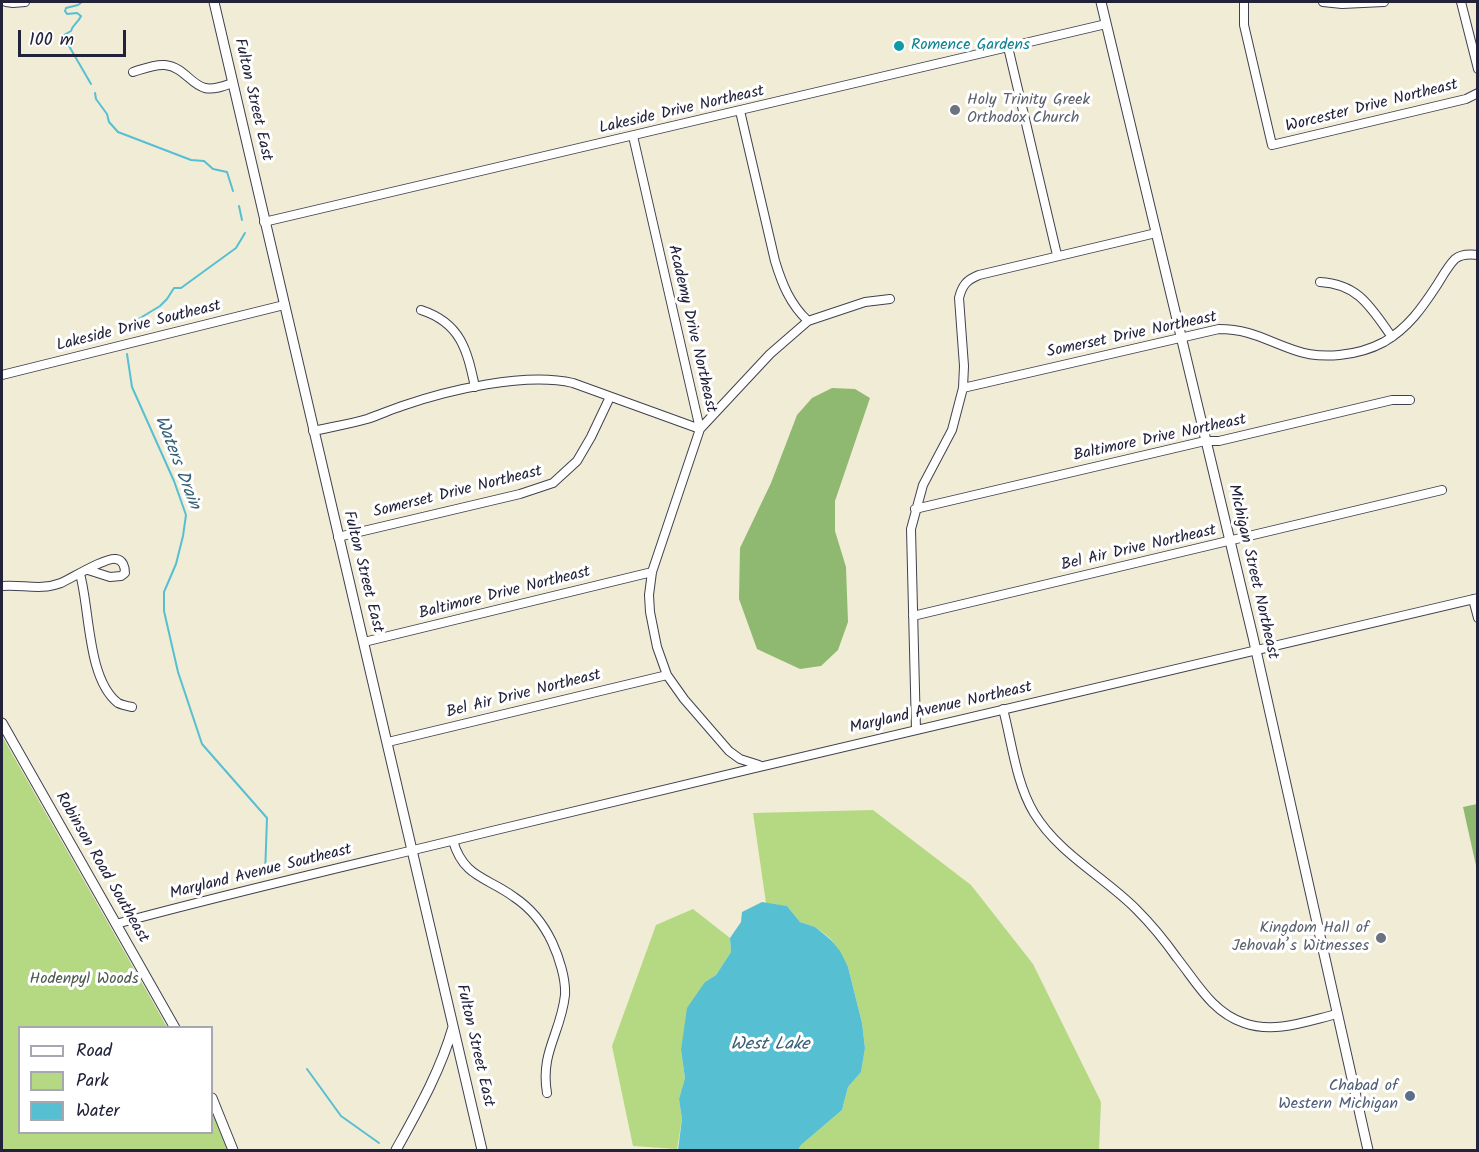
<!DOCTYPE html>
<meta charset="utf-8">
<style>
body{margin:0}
#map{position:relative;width:1479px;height:1152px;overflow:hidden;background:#f1ecd6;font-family:Kalam,sans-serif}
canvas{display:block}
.frame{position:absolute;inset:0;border:3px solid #22223b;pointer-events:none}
.legend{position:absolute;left:18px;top:1026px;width:195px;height:108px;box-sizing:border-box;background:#fff;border:2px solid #a7a7b1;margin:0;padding:8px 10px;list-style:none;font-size:18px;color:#22223b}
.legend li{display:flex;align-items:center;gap:12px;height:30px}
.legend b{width:30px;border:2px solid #a7a7b1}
.scale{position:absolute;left:18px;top:30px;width:108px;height:27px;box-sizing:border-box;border:3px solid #22223b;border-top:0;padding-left:8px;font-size:18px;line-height:21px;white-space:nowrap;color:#22223b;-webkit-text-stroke:4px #fff;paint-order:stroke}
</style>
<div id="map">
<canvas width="1479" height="1152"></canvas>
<div class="frame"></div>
<ul class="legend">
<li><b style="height:8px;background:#fff"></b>Road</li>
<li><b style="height:16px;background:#b4d982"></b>Park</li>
<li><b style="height:16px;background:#56bfd2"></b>Water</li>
</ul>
<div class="scale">100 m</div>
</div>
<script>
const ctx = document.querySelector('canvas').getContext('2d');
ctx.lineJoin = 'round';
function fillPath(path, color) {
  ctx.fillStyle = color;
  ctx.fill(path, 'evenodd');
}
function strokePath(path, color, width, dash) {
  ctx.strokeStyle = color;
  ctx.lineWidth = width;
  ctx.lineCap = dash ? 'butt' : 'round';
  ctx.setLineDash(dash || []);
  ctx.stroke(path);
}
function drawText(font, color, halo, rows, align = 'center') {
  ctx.font = font + ' Kalam,sans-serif';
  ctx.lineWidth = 6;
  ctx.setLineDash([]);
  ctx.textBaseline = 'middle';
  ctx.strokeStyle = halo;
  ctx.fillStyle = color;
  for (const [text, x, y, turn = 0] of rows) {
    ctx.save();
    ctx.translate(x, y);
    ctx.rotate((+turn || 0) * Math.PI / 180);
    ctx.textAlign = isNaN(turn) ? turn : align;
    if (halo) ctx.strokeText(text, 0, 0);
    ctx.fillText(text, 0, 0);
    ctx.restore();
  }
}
fillPath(new Path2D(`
 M2 736 167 1027 20 1028V1132H212V1109L227 1150H2Z
 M873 810 971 885 1033 964 1101 1102 1099 1150H798L801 1145 842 1110 848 1087 861 1072 865 1047 862 1023 848 967 831 939 815 927 800 922 787 906 766 903 753 813Z
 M693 909 730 938 731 952 716 975 705 982 681 1050 685 1078 679 1099 682 1119 677 1149 633 1146 612 1046 656 925Z`), '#b4d982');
fillPath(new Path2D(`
 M832 388 855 389 870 398 835 501V531L846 567 848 622 838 650 821 666 800 669 757 649 739 599 740 548 771 483 797 415 812 398Z
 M1477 804H1478L1477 870 1463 807Z`), '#8fb970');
fillPath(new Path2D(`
 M762 902 787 906 800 922 815 927 831 940 840 951 848 967 862 1023 865 1048 861 1072 848 1087 842 1110 801 1145 798 1150H678L682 1119 679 1099 685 1078 681 1050 687 1008 705 982 716 975 731 952 730 938 741 922 742 912Z`), '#56bfd2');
strokePath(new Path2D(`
 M82 2 78 5 66 8 65 11 67 14 77 13 81 16C78 23 73 24 71 31L64 35 63 40 69 46 91 84
 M95 93 96 99 107 114 109 122 118 132 191 160 204 161 213 169 227 172 233 191
 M239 206 242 220
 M132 323 160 306 167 299 174 288H181L236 248 245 233
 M127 354 132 387 174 481 186 515 183 536 176 564 164 592V611L178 672 202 744 267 818 265 875
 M307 1069 341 1116 379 1143`), '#56bfd2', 2);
const minor = new Path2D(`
 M6 2 13 3 25 2
 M1244 2V25L1272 145 1466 99 1478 93
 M1323 2 1342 4 1384 2
 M1461 2 1478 69
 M1008 47 1057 255
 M133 72C143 69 154 64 165 65 184 67 191 85 205 88 214 90 224 86 232 83
 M740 111 775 261C782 284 790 304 808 321
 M633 136 700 429 652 572 649 595 650 612 657 647 667 675 684 699 729 751 740 759 759 765
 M264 222 1106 24
 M1320 282C1359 284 1371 308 1392 337
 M421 310C461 323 467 350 475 387
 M2 375 284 305
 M963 388 1219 329C1250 329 1267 341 1294 350 1321 360 1358 356 1384 342 1408 328 1422 308 1437 285 1442 277 1448 266 1455 259 1461 254 1470 254 1478 255
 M313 431C331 427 350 424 367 419 379 415 390 410 402 406 448 390 525 372 573 383L700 429 770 354 808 321 865 302 890 299
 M915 509 1205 441H1219L1392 400H1410
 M338 537 520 494 553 483 577 461 591 437 610 397
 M80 574C90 609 87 679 118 703 122 705 127 706 132 707
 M2 586C22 584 40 591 61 583 72 578 106 557 116 559 123 560 125 567 125 573L121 576 110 577 88 570
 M1473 599 1478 618
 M913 616 1442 490
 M364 642 652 572
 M1003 709C1012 743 1016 783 1034 813 1059 854 1103 876 1136 909 1151 924 1165 941 1177 958 1197 983 1212 1012 1244 1023 1275 1034 1307 1021 1337 1014
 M916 730 911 529 923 485 952 430 963 388 964 366 959 298C962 286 966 280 979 275L1156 233
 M388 742 667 675
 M453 841C464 878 487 877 514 897 532 909 543 923 552 942 559 957 566 979 565 995 561 1033 540 1052 547 1093
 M116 924C241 890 366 862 492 831 820 751 1149 677 1478 598`);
const major = new Path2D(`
 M214 2 482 1150
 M1101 2 1253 637 1368 1150
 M2 723 175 1028
 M212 1098 233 1150
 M396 1150C418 1110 440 1072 453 1027`);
strokePath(minor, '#414052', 10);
strokePath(major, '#414052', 11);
strokePath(minor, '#fff', 8);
strokePath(major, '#fff', 9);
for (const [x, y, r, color] of [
 [899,46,6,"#0f9aa8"],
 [955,110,6,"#6b7280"],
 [1381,938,6,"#6b7280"],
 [1410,1096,6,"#5c6f8a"]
]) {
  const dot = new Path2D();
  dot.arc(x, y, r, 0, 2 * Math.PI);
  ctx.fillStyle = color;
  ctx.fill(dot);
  strokePath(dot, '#fff', 2);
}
drawText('16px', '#0d838f', '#fff', [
 ["Romence Gardens",911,46]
], 'left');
drawText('16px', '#22223b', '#fff', [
 ["Fulton Street East",252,100,77],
 ["Worcester Drive Northeast",1372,107,-14],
 ["Lakeside Drive Northeast",682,111,-13],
 ["Lakeside Drive Southeast",139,327,-14],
 ["Academy Drive Northeast",691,329,77],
 ["Somerset Drive Northeast",1132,336,-12],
 ["Baltimore Drive Northeast",1160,439,-12],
 ["Somerset Drive Northeast",458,493,-14],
 ["Bel Air Drive Northeast",1139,549,-13],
 ["Fulton Street East",362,572,76],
 ["Michigan Street Northeast",1252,572,77],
 ["Baltimore Drive Northeast",505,594,-14],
 ["Bel Air Drive Northeast",524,695,-14],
 ["Maryland Avenue Northeast",941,709,-13],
 ["Robinson Road Southeast",101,868,60],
 ["Maryland Avenue Southeast",261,873,-14],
 ["Fulton Street East",474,1046,77]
]);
drawText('16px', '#5b616d', '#fff', [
 ["Holy Trinity Greek",967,101],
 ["Orthodox Church",967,119],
 ["Kingdom Hall of",1369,929,"right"],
 ["Jehovah’s Witnesses",1369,947,"right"]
], 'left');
drawText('16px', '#4e5950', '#fff', [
 ["Hodenpyl Woods",84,980]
]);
drawText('16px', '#4e5e75', '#fff', [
 ["Chabad of",1398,1087],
 ["Western Michigan",1398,1105]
], 'right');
drawText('italic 18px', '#376177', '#fff', [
 ["Waters Drain",176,463,69],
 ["West Lake",770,1046]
]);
</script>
